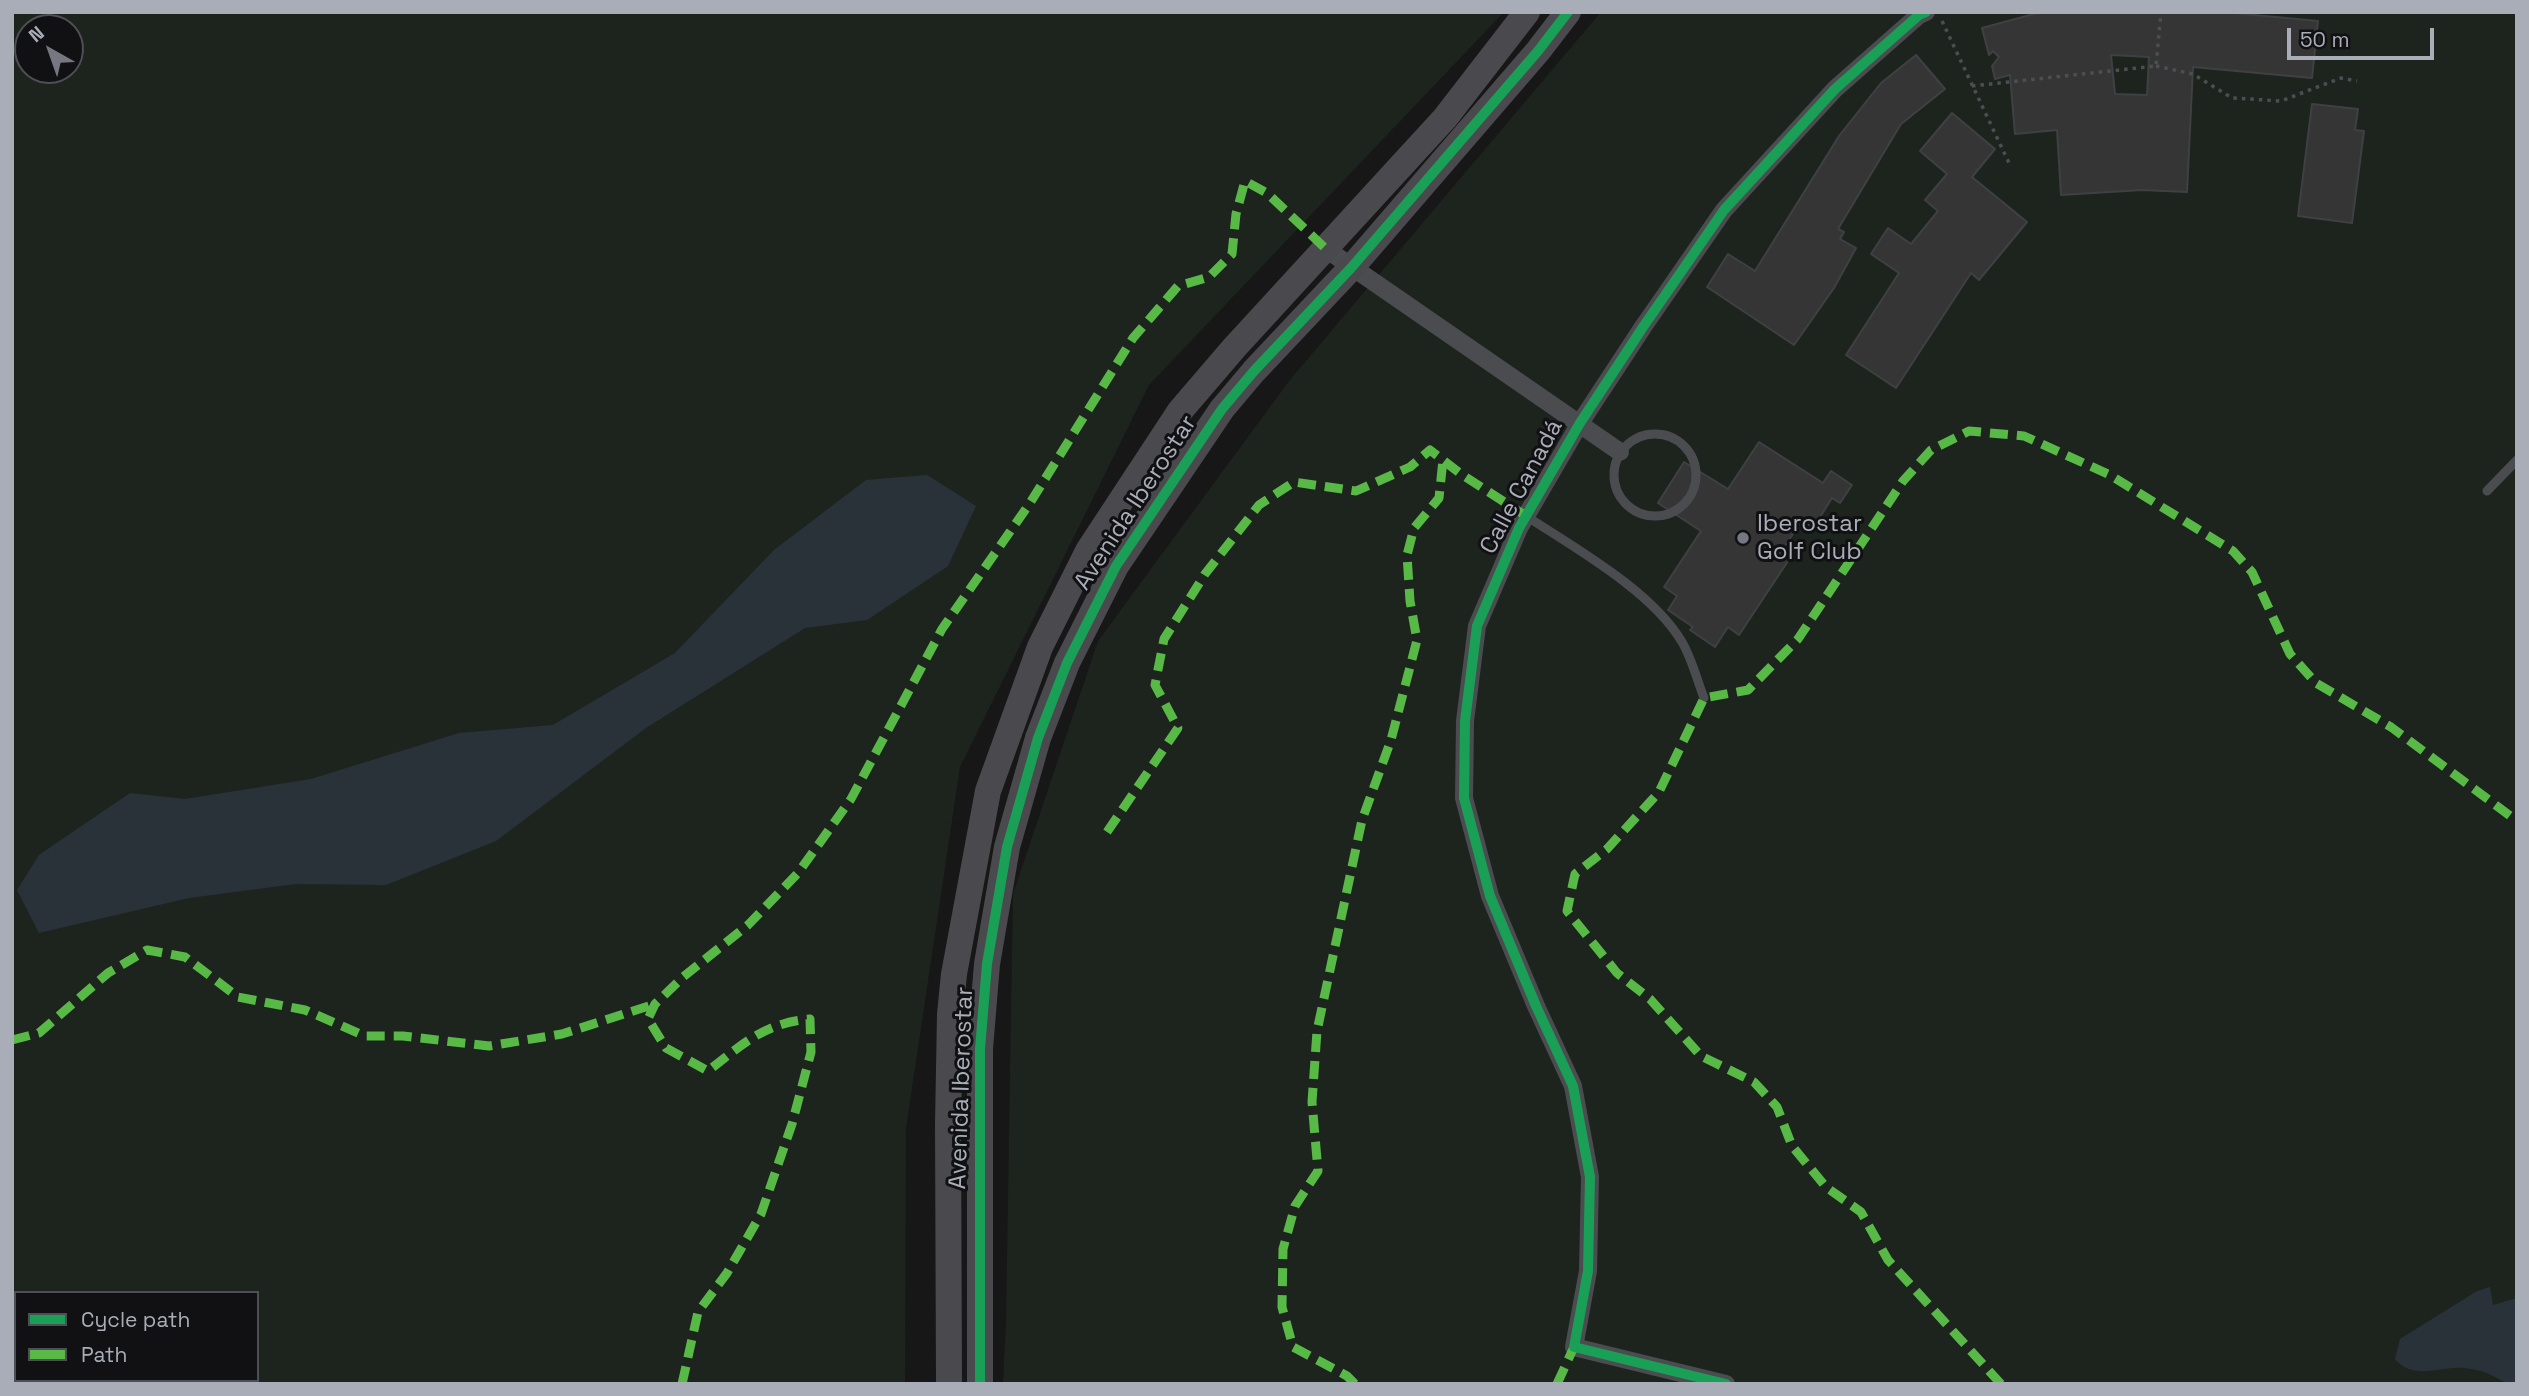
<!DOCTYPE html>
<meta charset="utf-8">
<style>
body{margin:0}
#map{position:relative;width:2529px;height:1396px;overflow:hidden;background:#171717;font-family:"Space Grotesk",sans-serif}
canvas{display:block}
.frame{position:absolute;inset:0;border:14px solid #a8adb8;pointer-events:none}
.legend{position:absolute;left:14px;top:1291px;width:245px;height:91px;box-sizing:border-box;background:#111113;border:2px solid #4d4f55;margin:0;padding:9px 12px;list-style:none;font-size:21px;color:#a8adb8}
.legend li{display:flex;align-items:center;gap:14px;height:35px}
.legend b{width:35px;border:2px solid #4d4f55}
.north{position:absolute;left:14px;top:14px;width:70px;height:70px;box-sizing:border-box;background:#111113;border:2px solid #4d4f55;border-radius:50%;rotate:320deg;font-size:19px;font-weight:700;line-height:28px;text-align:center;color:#a8adb8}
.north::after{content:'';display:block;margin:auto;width:24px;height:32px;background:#757880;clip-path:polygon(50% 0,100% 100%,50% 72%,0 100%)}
.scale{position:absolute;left:2287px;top:28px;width:147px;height:32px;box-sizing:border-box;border:4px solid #a8adb8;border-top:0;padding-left:9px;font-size:21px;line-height:24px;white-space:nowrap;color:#a8adb8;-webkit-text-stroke:5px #111113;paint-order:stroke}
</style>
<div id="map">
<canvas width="2529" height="1396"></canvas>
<div class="frame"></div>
<ul class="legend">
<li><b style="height:9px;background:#1a9f57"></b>Cycle path</li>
<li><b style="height:9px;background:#58b947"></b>Path</li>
</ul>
<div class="north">N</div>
<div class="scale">50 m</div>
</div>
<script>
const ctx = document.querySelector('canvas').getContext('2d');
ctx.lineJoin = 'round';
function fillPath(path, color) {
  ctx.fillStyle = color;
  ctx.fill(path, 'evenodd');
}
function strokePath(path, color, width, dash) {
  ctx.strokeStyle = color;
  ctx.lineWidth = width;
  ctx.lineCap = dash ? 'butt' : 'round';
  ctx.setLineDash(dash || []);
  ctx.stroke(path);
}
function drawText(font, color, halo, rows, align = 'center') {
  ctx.font = font + ' "Space Grotesk",sans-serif';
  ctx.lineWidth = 6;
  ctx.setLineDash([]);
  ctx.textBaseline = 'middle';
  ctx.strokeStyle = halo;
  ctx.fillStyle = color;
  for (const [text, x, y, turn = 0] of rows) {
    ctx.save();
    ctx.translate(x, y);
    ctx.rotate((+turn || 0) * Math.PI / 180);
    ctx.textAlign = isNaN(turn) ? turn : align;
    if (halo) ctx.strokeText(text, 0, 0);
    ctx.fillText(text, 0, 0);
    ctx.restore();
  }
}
fillPath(new Path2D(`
 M12 12H1504L1149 385 960 767 906 1128 905 1384H12ZM28 28H70V70H28ZM16 1293H257V1380H16Z
 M1601 12H2517V1384H1003L1006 1321 1013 894 1098 641 1289 381Z`), '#1d241e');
fillPath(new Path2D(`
 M927 475 976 506 948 566 867 620 805 628 646 728 496 841 386 885 296 884 189 898 39 933 17 890 39 855 130 793 185 799 311 779 459 733 553 725 675 653 774 550 866 480Z
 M2490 1287 2493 1305 2517 1298V1384C2504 1384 2502 1380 2491 1375 2484 1371 2472 1369 2464 1368 2440 1366 2413 1381 2395 1359L2400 1339 2477 1291Z`), '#2a3239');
const building = new Path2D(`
 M2041 12H2223L2318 21 2312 78 2193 67 2187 192 2142 190 2061 195 2057 130 2015 134 2010 75 1995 79 1992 66 1999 57 1993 51 1989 55 1982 28ZM2111 55 2149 57 2147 95 2115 94Z
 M1916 55 1945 89 1901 124 1838 229 1844 232 1840 239 1856 248 1834 288 1794 345 1707 287 1728 254 1755 271 1839 136 1881 83Z
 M2312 104 2358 109 2355 130 2364 131 2352 223 2298 216Z
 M1952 113 1995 149 1972 177 2027 222 1979 280 1971 273 1896 388 1846 355 1899 273 1871 254 1888 228 1911 244 1938 211 1925 200 1947 174 1920 151Z
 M1759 442 1823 483 1831 471 1852 485 1840 503 1832 498 1813 528 1802 520 1785 546 1794 552 1739 635 1728 627 1715 647 1690 630 1693 627 1668 610 1677 596 1664 587 1701 531 1658 503 1684 462 1728 489Z`);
fillPath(building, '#353536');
strokePath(building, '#3f4043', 2);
strokePath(new Path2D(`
 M1942 21 2009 163
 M2156 66 2193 74 2232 98 2281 101 2341 78 2357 81
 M1972 86 2156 66 2161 12`), '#4d4e52', 3.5, [3.5, 5]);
strokePath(new Path2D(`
 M1614 475a41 41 0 1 1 82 0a41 41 0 1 1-82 0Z
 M2487 491 2517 460
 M1526 516C1575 548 1652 591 1682 642 1692 659 1697 680 1704 698`), '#4b4c50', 9);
strokePath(new Path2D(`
 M1326 249 1620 452
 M1726 1384 1574 1347 1588 1271 1590 1177 1573 1086 1536 1006 1490 896 1464 798 1465 721 1477 626 1519 528 1580 423 1643 327 1724 210 1835 89 1919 15 1926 12`), '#4b4c50', 18);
strokePath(new Path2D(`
 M949 1384 948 1124 950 1014 954 974 988 791 1040 647 1088 551 1180 411 1234 348 1445 118 1527 12
 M980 1384V1049L987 964 1007 847 1038 738 1067 663 1116 566 1222 409 1254 371 1351 268 1538 51 1568 12`), '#4a4a4e', 26);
strokePath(new Path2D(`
 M1107 832 1178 728 1155 685 1164 639 1205 574 1259 505 1294 482 1356 491 1410 467 1430 450 1461 474 1526 516
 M12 1040 39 1033 108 973 147 950 185 957 238 997 305 1010 365 1036H403L489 1046 562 1034 655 1004
 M682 1384 698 1312 727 1273 761 1214 792 1124 811 1052 810 1019C764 1023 743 1044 708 1071L666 1048 648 1019 655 1004 683 977 748 925 798 873 851 799 942 629 1030 503 1133 338 1178 286 1209 277 1232 254 1236 214 1245 181 1267 193 1326 249
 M1355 1384 1347 1376 1293 1347 1282 1307 1283 1249 1295 1206 1318 1171 1312 1102 1317 1031 1362 820 1391 740 1417 640 1410 601 1407 555 1414 528 1439 498 1443 460
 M1557 1384 1574 1347
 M2001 1384 1888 1260 1861 1212 1826 1187 1792 1146 1777 1107 1754 1082 1701 1056 1650 999 1617 973 1567 911 1575 874 1607 849 1659 792 1704 698 1748 690 1798 639 1903 481 1931 450 1969 431 2024 436 2110 475 2233 551 2252 572 2290 654 2316 683 2391 727 2517 821`), '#58b947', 9, [18, 9]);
strokePath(new Path2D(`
 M980 1384V1049L987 964 1007 847 1038 738 1067 663 1116 566 1222 409 1254 371 1351 268 1538 51 1568 12
 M1726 1384 1574 1347 1588 1271 1590 1177 1573 1086 1536 1006 1490 896 1464 798 1465 721 1477 626 1519 528 1580 423 1643 327 1724 210 1835 89 1919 15 1926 12`), '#1a9f57', 10);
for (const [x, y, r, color] of [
 [1743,538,7,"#757880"]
]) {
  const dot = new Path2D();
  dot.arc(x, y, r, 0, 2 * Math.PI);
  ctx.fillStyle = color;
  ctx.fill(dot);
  strokePath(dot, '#111113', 2.5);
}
drawText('24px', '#a8adb8', '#111113', [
 ["Calle Canadá",1522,487,-62],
 ["Avenida Iberostar",1136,503,-57],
 ["Avenida Iberostar",962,1088,-88]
]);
drawText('24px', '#a8adb8', '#111113', [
 ["Iberostar",1757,524],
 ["Golf Club",1757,552]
], 'left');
</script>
